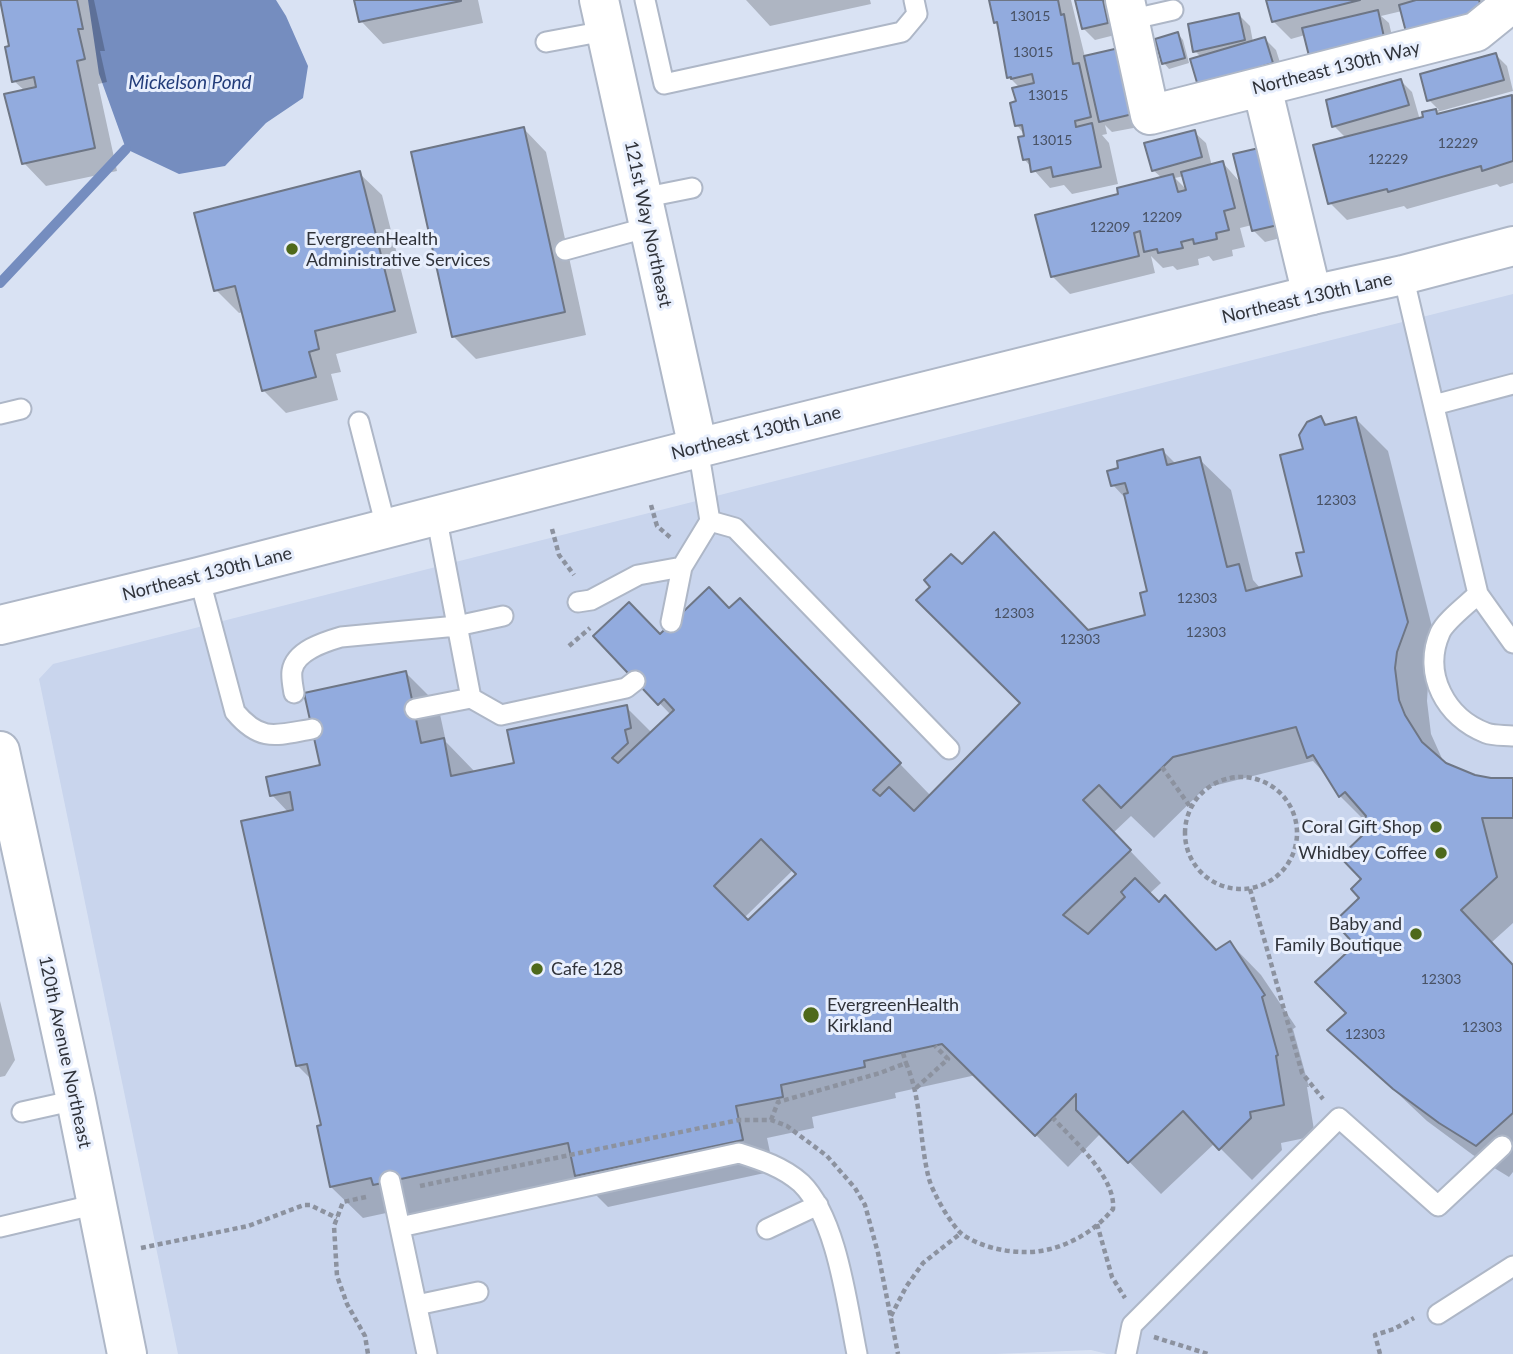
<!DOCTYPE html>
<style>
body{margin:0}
canvas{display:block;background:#d9e2f3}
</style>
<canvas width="1513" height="1354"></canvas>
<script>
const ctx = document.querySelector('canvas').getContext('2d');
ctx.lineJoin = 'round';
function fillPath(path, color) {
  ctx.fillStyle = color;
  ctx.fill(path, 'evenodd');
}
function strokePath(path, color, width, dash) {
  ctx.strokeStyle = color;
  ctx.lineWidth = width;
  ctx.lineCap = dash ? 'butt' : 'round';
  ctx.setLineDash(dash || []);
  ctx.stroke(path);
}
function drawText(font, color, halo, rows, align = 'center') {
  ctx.font = font + ' Lato,sans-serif';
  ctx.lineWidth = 6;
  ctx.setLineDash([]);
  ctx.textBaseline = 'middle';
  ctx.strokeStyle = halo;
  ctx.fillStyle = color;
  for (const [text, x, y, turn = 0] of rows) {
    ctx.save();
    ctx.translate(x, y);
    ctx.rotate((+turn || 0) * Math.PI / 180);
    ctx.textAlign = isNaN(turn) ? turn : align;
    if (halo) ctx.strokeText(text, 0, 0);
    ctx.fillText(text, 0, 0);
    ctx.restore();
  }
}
fillPath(new Path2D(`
 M1513 294V1354H1107L1091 1350 995 1354H178L39 679 53 664Z`), '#c9d5ed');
fillPath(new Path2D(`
 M88 0H276L286 16 308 66 303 98 266 123 225 166 179 174 126 149 99 74Z`), '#758dbf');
fillPath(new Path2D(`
 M1 0H94L105 51H100L107 82 98 84 117 171 46 186 24 163 25 91 14 81 11 47Z
 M356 0H478L483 23 383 44 361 21Z
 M746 0H870L871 4 770 26Z
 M991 0H1071L1085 57 1144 126 1112 132 1105 125 1107 134 1102 135 1109 143 1118 184 1072 194 1064 185 1050 188 1024 159 1026 137 1017 125 1020 88 1009 77 999 26 996 22Z
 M1076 0H1110L1119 34 1095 40 1083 28Z
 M1268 0H1486L1492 22 1402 11 1381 16 1389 23 1395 49 1305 35 1291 39 1273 21Z
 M1239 15 1250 26 1253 42 1265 39 1276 50 1284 75 1201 57 1195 51Z
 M1178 34 1183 40 1189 63 1169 69 1164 63Z
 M1496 55 1507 66 1513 91 1437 112 1440 115 1511 97 1513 99V183L1500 187 1497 184 1407 209 1404 206 1347 220 1330 203 1347 139 1334 126 1401 81 1412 92 1420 120 1425 118 1424 113 1439 110 1429 100Z
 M524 129 546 152 586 335 476 359 453 336Z
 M1194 132 1206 143 1212 166 1223 163 1288 236 1265 242 1253 230 1252 225 1240 228 1245 247 1232 250 1233 256 1213 261 1209 256 1198 259 1199 265 1177 270 1173 266 1163 268 1151 256 1155 273 1070 294 1052 276 1121 196 1162 178 1153 170ZM1184 176 1188 191 1175 178Z
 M359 173 382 195 417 333 336 354 341 372 331 374 338 400 286 413 264 391 243 312 239 313 216 290Z
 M1321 418 1328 426 1356 419 1388 451 1439 655 1428 685 1427 701 1431 734 1444 763 1475 776 1513 779V923L1492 942 1513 965V1172L1509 1177 1473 1155 1427 1121 1330 1030 1348 1013 1371 831 1366 822 1340 796 1329 778 1313 761 1205 788 1154 838 1131 816 1113 833 1161 883 1149 894 1217 952 1230 943 1261 975 1296 1027 1293 1029 1309 1087H1307L1315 1136 1281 1143 1282 1150 1252 1180 1215 1143 1161 1194 1101 1133 1068 1167 976 1075 895 1093 896 1098 812 1117 814 1128 767 1138 774 1171 608 1207 580 1179 407 1216 400 1210 363 1218 331 1187 323 1126 312 1080 297 1065 289 813 272 795 322 766 406 673 438 705 446 742 476 773 516 764 626 707 652 733 671 715 595 636H660L730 610 772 632 931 796 1022 703 962 567 1089 631 1147 616 1149 592 1127 500 1113 485 1163 451 1176 464 1199 459 1231 490 1253 580 1261 589 1305 577V450ZM794 869 798 874 748 922 744 918Z
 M0 1001 15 1060 5 1076 0 1077Z`), '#0003');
strokePath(new Path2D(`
 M0 283 126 149`), '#758dbf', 10);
const building = new Path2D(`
 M0 0H77L83 29H78L85 59 77 61 95 148 22 164 4 94 36 87 34 77 12 82 5 47 9 46Z
 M354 0H461V1L359 22Z
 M989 0H1058L1061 15 1064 14 1073 64 1079 63 1091 117 1075 121 1076 127 1092 123 1101 167 1053 177 1051 167 1031 172 1029 159 1023 160 1018 137 1024 136 1022 125 1015 126 1010 103 1016 101 1012 88 1034 83 1032 74 1011 79V77L1007 78 997 22 994 23Z
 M1075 0H1103L1108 23 1082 29Z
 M1266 0H1360L1272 22Z
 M1416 0H1479L1482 10 1406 32 1399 5Z
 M1378 10 1384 37 1309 56 1302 28Z
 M1239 13 1245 40 1193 52 1188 24Z
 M1178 32 1185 58 1162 64 1155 39Z
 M1265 37 1273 63 1198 86 1190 59Z
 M1119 48 1133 114 1099 122 1084 56Z
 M1496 53 1504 80 1427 101 1420 74Z
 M1401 79 1409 105 1332 127 1326 100Z
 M1512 95 1513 161 1482 171 1481 166 1388 192 1387 189 1328 204 1313 145 1423 117 1422 112 1436 109 1437 114Z
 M524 127 565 312 452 337 411 152Z
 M1195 130 1202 157 1152 171 1144 143Z
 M1259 148 1278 225 1252 231 1233 154Z
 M1223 161 1235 208 1224 211 1229 230 1216 233 1217 239 1194 244 1193 239 1181 242 1183 248 1158 253 1157 249 1144 252 1140 231 1134 233 1139 256 1051 277 1035 215 1118 194 1117 188 1173 174 1178 192 1186 190 1181 172Z
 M360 171 395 311 315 331 319 349 309 352 316 377 262 391 235 286 214 291 194 213Z
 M1321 416 1325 425 1356 417 1408 622 1397 652 1395 668 1399 700 1405 715 1422 742 1446 763 1475 775 1491 778H1513V818H1482L1497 877 1461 910 1513 965V1113L1476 1146 1439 1123 1393 1089 1327 1030 1346 1013 1315 982 1355 945 1334 922 1359 898 1351 889 1361 879 1340 857 1368 830 1363 824 1366 816 1345 792 1339 797 1313 755 1307 758 1296 727 1173 757 1121 808 1099 785 1083 800 1131 850 1063 915 1088 934 1125 897 1121 892 1135 878 1159 902 1165 895 1216 950 1230 941 1265 995 1262 997 1278 1055 1276 1056 1284 1105 1250 1112 1251 1118 1219 1150 1183 1111 1128 1163 1076 1110V1094L1035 1136 942 1044 864 1061 865 1067 781 1085 783 1097 736 1106 743 1140 575 1176 568 1143 373 1185 371 1178 330 1187 317 1126 321 1125 307 1064 296 1066 241 821 293 810 290 792 270 796 266 777 320 765 304 693 406 671 421 743 444 738 451 776 514 763 507 730 627 705 631 728 625 730 628 743 612 758 618 763 674 710 664 699 658 705 593 636 629 602 660 634 709 587 729 608 740 598 901 763 873 790 880 796 889 787 914 811 1020 703 916 600 930 587 924 580 951 554 962 564 994 532 1088 630 1145 615 1140 593 1147 591 1124 494 1128 493 1125 483 1111 486 1107 471 1118 468 1117 461 1163 449 1167 465 1200 457 1227 567 1239 564 1246 591 1302 576 1296 553 1304 552 1280 455 1303 449 1299 435 1307 422ZM761 839 796 874 748 920 714 886Z`);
fillPath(building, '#92abde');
strokePath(building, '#6e7685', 2);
const lane = new Path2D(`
 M645 0 664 84 902 32 917 14 914 0
 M1129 20 1173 10
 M546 42 605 31
 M642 198 692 188
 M565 250 649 227
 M1403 275 1478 594 1513 643
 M1434 405 1513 384
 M0 414 21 409
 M359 422 386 527
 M710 521 735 528 949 749
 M199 577 235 712C261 743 277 735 312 729
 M1478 594C1468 604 1445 621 1440 633 1422 674 1446 718 1486 733 1494 736 1504 735 1513 736
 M578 602 591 600 638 575 682 567
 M671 622 682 567 710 521 698 448
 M294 693C293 687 291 678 292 671 295 651 324 642 341 637L457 626 503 616
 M471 698 501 715 626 688 635 681
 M415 709 471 698 436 515
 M22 1112 76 1100
 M390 1181 427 1354
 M0 1227 97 1204
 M400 1227 739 1153C761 1160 783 1167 801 1183 837 1218 847 1305 857 1354
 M767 1229 818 1205
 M417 1305 478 1292
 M1438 1314 1513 1266
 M1126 1354 1132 1325 1339 1118 1438 1206 1502 1146`);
const street = new Path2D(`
 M599 0 698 448
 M1125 0 1150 115 1476 32 1513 2
 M1262 87 1312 295`);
const secondary = new Path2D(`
 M0 625 199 577 698 448 1312 295 1403 275 1513 246
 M0 751 76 1100 127 1354`);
strokePath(lane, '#aeb7c7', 23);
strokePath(street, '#aeb7c7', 42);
strokePath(secondary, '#aeb7c7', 42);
strokePath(new Path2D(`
 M651 505 657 526 671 538
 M552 529 559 555 574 575
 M569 646 590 628
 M1162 767 1191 808
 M1185 833a56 56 0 1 1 112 0a56 56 0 1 1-112 0Z
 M1250 889 1302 1073 1323 1099
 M903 1053 906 1063
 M916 1088 948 1059 935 1046
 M771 1120 778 1102 880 1073 906 1063C922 1100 919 1140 929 1179 933 1193 951 1225 962 1234 978 1246 1004 1252 1024 1252 1057 1253 1092 1235 1113 1209 1116 1177 1073 1140 1053 1118
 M420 1186 739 1120H771L787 1126 827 1156 855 1188 865 1205 878 1253 898 1354
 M366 1197 343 1202 334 1226 337 1276 347 1304 365 1336 368 1354
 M1097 1224 1112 1277 1125 1298
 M141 1248 248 1226 304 1205H310L337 1218
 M891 1316 906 1287 923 1263 961 1233
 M1154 1337 1208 1354
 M1380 1354 1375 1335 1394 1329 1414 1318`), '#8c929f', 4.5, [5, 3.5]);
strokePath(lane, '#fff', 19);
strokePath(street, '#fff', 38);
strokePath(secondary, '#fff', 38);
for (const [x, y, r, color] of [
 [292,249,7,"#4e691b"],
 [1436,827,7,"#4e691b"],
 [1441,853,7,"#4e691b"],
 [1416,934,7,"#4e691b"],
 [537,969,7,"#4e691b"],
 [811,1015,9,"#4e691b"]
]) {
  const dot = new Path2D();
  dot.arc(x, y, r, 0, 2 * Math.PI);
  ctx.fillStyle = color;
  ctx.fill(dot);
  strokePath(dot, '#e8effd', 2.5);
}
drawText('14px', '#485163', null, [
 ["13015",1030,16],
 ["13015",1033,52],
 ["13015",1048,95],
 ["13015",1052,140],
 ["12229",1458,143],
 ["12229",1388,159],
 ["12209",1162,217],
 ["12209",1110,227],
 ["12303",1336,500],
 ["12303",1197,598],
 ["12303",1014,613],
 ["12303",1206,632],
 ["12303",1080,639],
 ["12303",1441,979],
 ["12303",1482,1027],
 ["12303",1365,1034]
]);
drawText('18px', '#30333a', '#e8effd', [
 ["Northeast 130th Way",1336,68,-14],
 ["121st Way Northeast",648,224,78],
 ["Northeast 130th Lane",1307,298,-13],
 ["Northeast 130th Lane",756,433,-14],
 ["Northeast 130th Lane",207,574,-14],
 ["120th Avenue Northeast",65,1052,78]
]);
drawText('18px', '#30333a', '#e8effd', [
 ["EvergreenHealth",306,239],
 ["Administrative Services",306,260],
 ["Coral Gift Shop",1422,827,"right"],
 ["Whidbey Coffee",1427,853,"right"],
 ["Baby and",1402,924,"right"],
 ["Family Boutique",1402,945,"right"],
 ["Cafe 128",551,969],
 ["EvergreenHealth",827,1005],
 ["Kirkland",827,1026]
], 'left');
drawText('italic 19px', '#223c7a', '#e8effd', [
 ["Mickelson Pond",190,83]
]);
</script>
